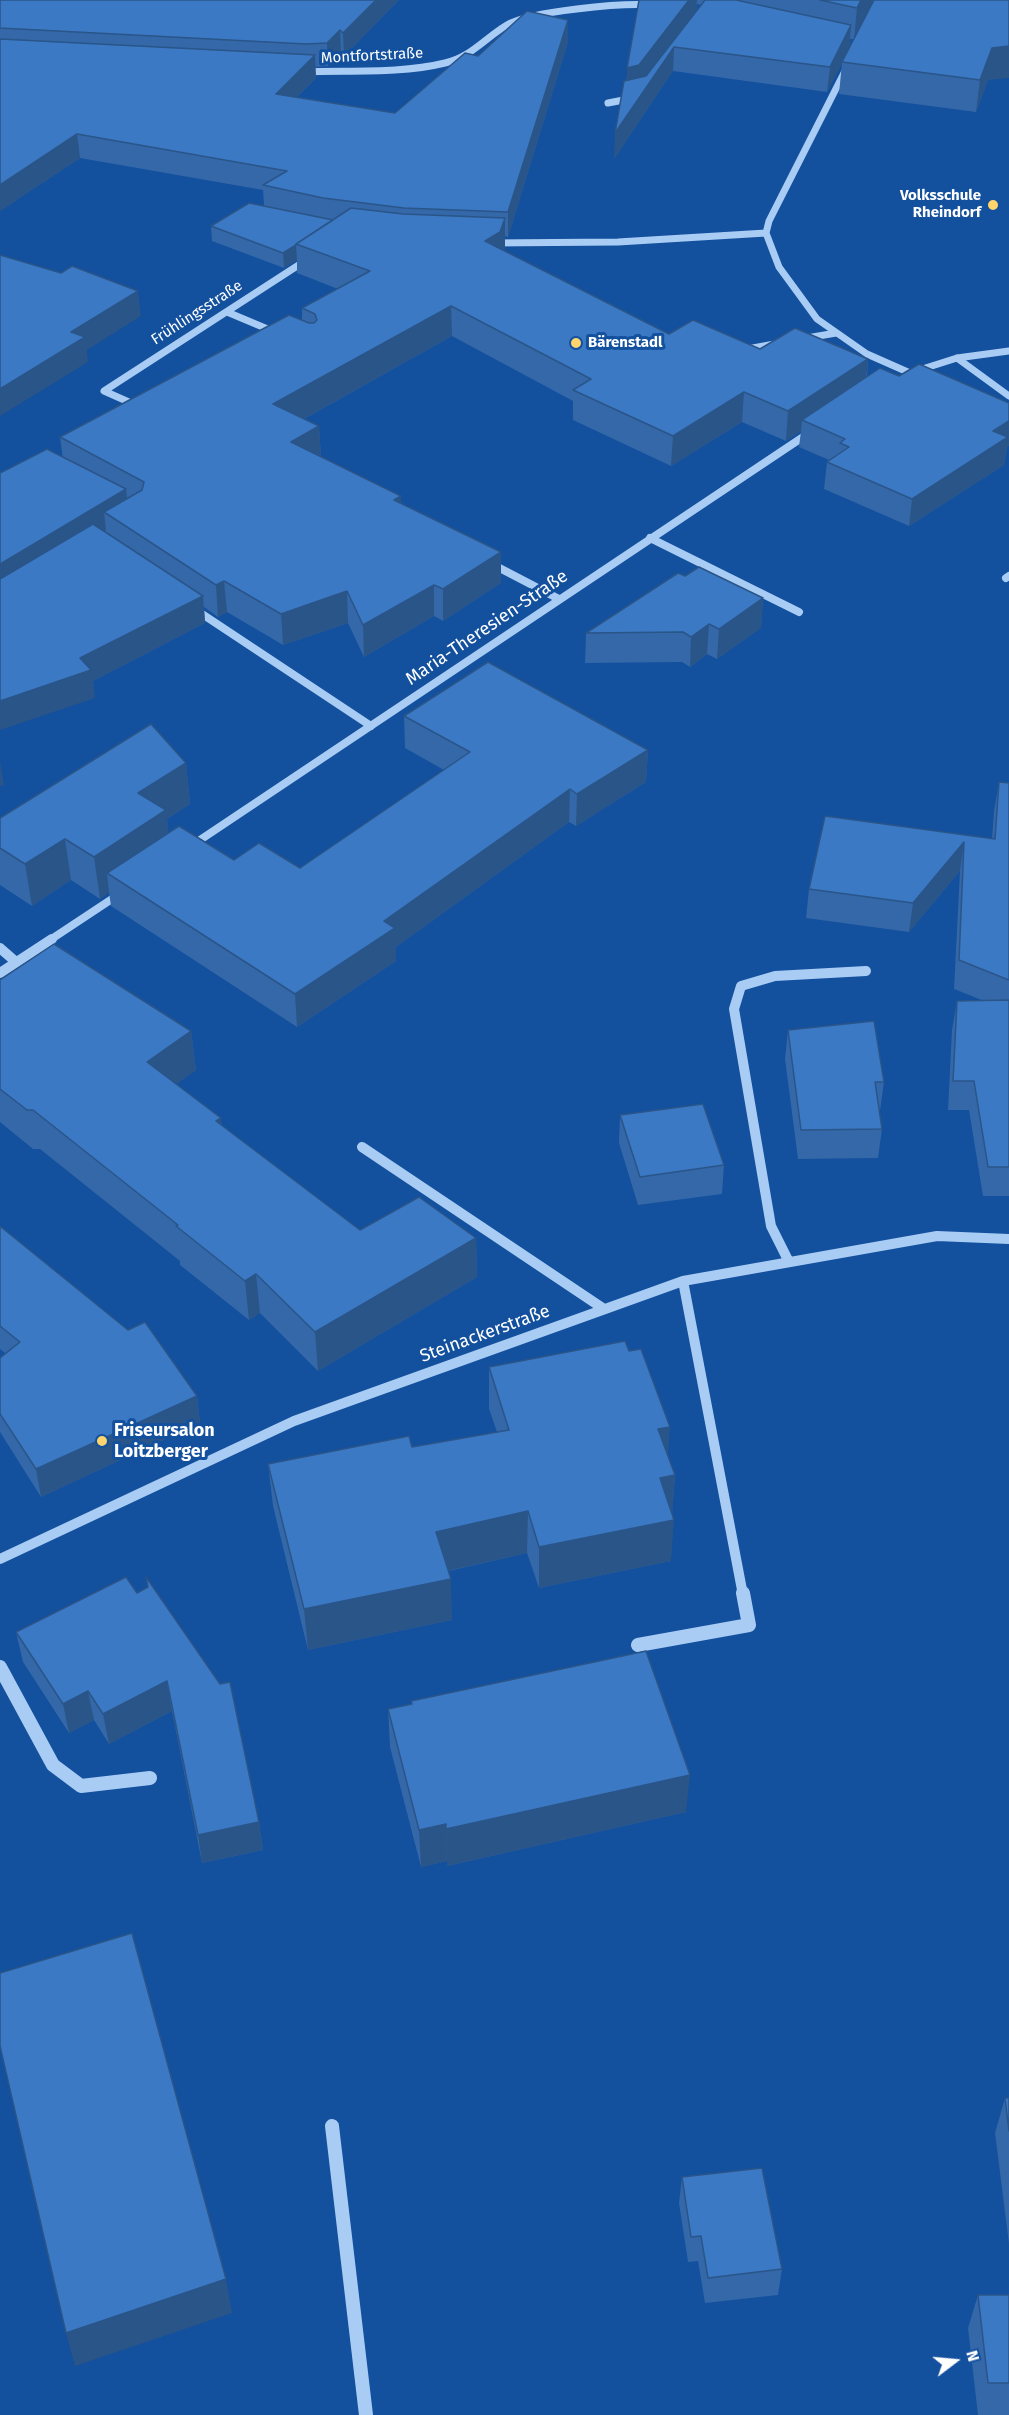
<!DOCTYPE html>
<meta charset="utf-8">
<style>
body{margin:0}
#map{position:relative;width:1009px;height:2415px;overflow:hidden;background:#13509d;font-family:"Fira Sans",sans-serif}
canvas{display:block}
.north{position:absolute;left:925px;top:2331px;width:60px;height:60px;-webkit-text-stroke:4px #13509d;paint-order:stroke;rotate:74deg;font-size:16px;font-weight:700;line-height:24px;text-align:center;color:#fff}
.north::after{content:'';display:block;margin:auto;width:21px;height:27px;background:#fff;clip-path:polygon(50% 0,100% 100%,50% 72%,0 100%)}
</style>
<div id="map">
<canvas width="1009" height="2415"></canvas>
<div class="north">N</div>
</div>
<script>
const ctx = document.querySelector('canvas').getContext('2d');
ctx.lineJoin = 'round';
function strokePath(path, color, width, dash) {
  ctx.strokeStyle = color;
  ctx.lineWidth = width;
  ctx.lineCap = dash ? 'butt' : 'round';
  ctx.setLineDash(dash || []);
  ctx.stroke(path);
}
function fillPath(path, color) {
  ctx.fillStyle = color;
  ctx.fill(path, 'evenodd');
}
function drawText(font, color, halo, rows, align = 'center') {
  ctx.font = font + ' "Fira Sans",sans-serif';
  ctx.lineWidth = 6;
  ctx.setLineDash([]);
  ctx.textBaseline = 'middle';
  ctx.strokeStyle = halo;
  ctx.fillStyle = color;
  for (const [text, x, y, turn = 0] of rows) {
    ctx.save();
    ctx.translate(x, y);
    ctx.rotate((+turn || 0) * Math.PI / 180);
    ctx.textAlign = isNaN(turn) ? turn : align;
    if (halo) ctx.strokeText(text, 0, 0);
    ctx.fillText(text, 0, 0);
    ctx.restore();
  }
}
strokePath(new Path2D(`
 M847 67 769 221 766 233 779 267 817 319 867 354 910 373
 M303 72C349 70 400 74 445 63 471 57 485 38 507 25 531 11 621 3 651 5
 M608 103 634 98
 M490 243 618 242 766 233
 M227 312 277 333
 M801 339 836 333
 M742 350 780 343
 M957 358 1009 396
 M916 371 957 358 1009 351
 M140 407 104 391 308 259`), '#a9ccf4', 7);
strokePath(new Path2D(`
 M650 538 799 612
 M488 562 559 599
 M1006 578 1009 576
 M193 608 371 726
 M191 846 812 431
 M50 940 121 893`), '#a9ccf4', 8);
strokePath(new Path2D(`
 M0 948 16 962
 M0 973 52 939
 M362 1147 604 1309
 M789 1262 771 1226 734 1009 741 986 775 976 866 971
 M683 1281 743 1595
 M0 1559 294 1421 683 1281 937 1236 1009 1239`), '#a9ccf4', 10);
strokePath(new Path2D(`
 M638 1645 749 1625 743 1593
 M0 1667 53 1765 81 1786 150 1778
 M332 2126 366 2415`), '#a9ccf4', 14);
fillPath(new Path2D(`
 M0 0H399L344 56 341 53 328 66 315 67 316 78 297 97 395 113 478 56 568 20V42L508 237 505 236 504 251 669 334 760 349 868 359 867 377 899 376 1009 403V445L1007 447 1004 465 909 526 824 489 827 462 829 460 799 447 801 431 786 441 742 422 671 466 573 420V401L452 336 304 419 319 426 321 457 401 504 501 552V583L443 621 434 616 364 657 348 623 283 645 227 612 218 617 204 607 205 623 93 681 95 698 60 437 302 320V308L338 289 297 273V260L284 268 212 241 211 226 264 206 263 190 80 158 0 211Z
 M639 0H1009L988 80 976 112 839 94 842 63 827 92 673 71 614 159ZM697 4 701 5 696 11ZM850 39H853L849 49Z
 M685 576 763 598 761 628 717 659 707 654 690 667 682 662 585 663 586 633Z
 M404 716 648 750 646 782 576 826 569 822 396 947V961L297 1027 111 906 109 892 100 899 71 880 32 906 0 885V818L186 763 190 804 167 819 168 833 234 860 300 868 444 770 405 748Z
 M999 782 1009 783V1196H983L969 1110H948L952 1030 957 1001H984L954 989 960 871 909 932 806 918 809 889 825 816 992 839 994 811Z
 M0 980 191 1031 196 1070 176 1084 222 1126 360 1230 476 1238 477 1277 318 1371 260 1313 249 1320 180 1265V1261L40 1149H33L0 1122Z
 M788 1030 884 1082 880 1111H879L882 1129 878 1158 798 1159 785 1059Z
 M620 1115 724 1165 722 1194 638 1205 619 1143Z
 M0 1226 197 1396 200 1423 41 1497 0 1432V1358L5 1353 0 1349Z
 M489 1367 668 1456 675 1475 672 1515 671 1561 539 1588 527 1553 449 1571 452 1620 308 1650 273 1506 268 1464 412 1447 497 1432 489 1409Z
 M148 1587 259 1822 263 1850 202 1863 172 1711 109 1744 94 1720 69 1733 23 1662 16 1632 137 1593Z
 M411 1701 686 1812 447 1866V1861L421 1867 390 1747 388 1709 411 1704Z
 M1005 2098H1009V2244L995 2133Z
 M682 2177 782 2269 778 2295 705 2303 698 2261 688 2262 679 2203Z
 M978 2295H1009V2415H978L968 2328Z`), '#3468a9');
fillPath(new Path2D(`
 M376 0H399L344 56 343 33Z
 M689 0H697L696 16 638 92 626 94 627 68Z
 M861 0H874L854 40 857 8Z
 M568 20V42L508 237V212Z
 M851 25 849 50 827 92 830 67Z
 M340 30 341 53 328 66 327 43Z
 M1009 46V78L988 80 976 112 980 80 992 48Z
 M674 47 673 71 614 159 615 133Z
 M315 55 316 78 277 117 276 94Z
 M77 134 80 158 0 211V185Z
 M505 218V248L501 261 485 241Z
 M296 245 297 260 284 268 283 253Z
 M138 291 141 316 87 350 88 362 0 416V389L71 332Z
 M451 306 452 336 275 435 273 404Z
 M868 359 865 390 802 420 801 431 786 441 788 411Z
 M744 392 742 422 671 466 673 436Z
 M1009 421V445L1007 447 1004 465 909 526 912 499 993 431Z
 M319 426 321 457 291 442Z
 M126 489 129 516 104 512 106 530 0 594V564Z
 M401 496 402 527 394 500Z
 M501 552V583L443 621V589Z
 M224 581 227 612 218 617 216 585Z
 M434 585V616L364 657 363 625Z
 M347 591 348 623 283 645 281 614Z
 M203 596 205 623 93 681 95 698 0 730V701L80 658Z
 M763 598 761 628 717 659 719 629Z
 M709 624 707 654 690 667 691 637Z
 M648 750 646 782 576 826 577 794Z
 M0 761 4 785 0 786Z
 M186 763 190 804 167 819 170 851 107 873 109 892 100 899 94 857 138 793Z
 M570 789 569 822 396 947V961L297 1027 295 994 384 921Z
 M65 839 71 880 32 906 25 864Z
 M964 842 960 871 909 932 913 903Z
 M191 1031 196 1070 152 1102 147 1062Z
 M221 1118 225 1157 216 1121Z
 M476 1238 477 1277 318 1371 315 1332Z
 M256 1274 260 1313 249 1320 245 1281Z
 M197 1396 200 1423 41 1497 36 1469Z
 M670 1427 667 1469 658 1429Z
 M675 1475 672 1517 660 1478Z
 M528 1511 527 1553 438 1573 436 1532Z
 M674 1520 671 1561 539 1588V1547Z
 M451 1579 452 1620 308 1650 304 1609Z
 M167 1681 172 1711 109 1744 103 1714Z
 M88 1691 94 1720 69 1733 63 1704Z
 M690 1775 686 1812 447 1866 446 1829Z
 M259 1822 263 1850 202 1863 198 1835Z
 M446 1824 447 1861 421 1867 419 1830Z
 M226 2279 232 2313 75 2366 66 2333Z`), '#2a5589');
const building = new Path2D(`
 M0 0H376L343 33 340 30 327 43 306 44 0 28Z
 M639 0H689L639 65 627 68Z
 M705 0H736L851 25 830 67 674 47 615 133 624 81 646 76Z
 M820 0H861L857 8Z
 M874 0H1009V46L992 48 980 80 842 62Z
 M527 11 568 20 508 212 404 208 323 198 263 185 287 171 77 134 0 185V39L315 55 276 94 395 113 465 53 478 56Z
 M249 203 333 220 296 244V245L283 253 211 226Z
 M351 208 403 214 505 218 500 232 485 241 669 334 693 320 760 349 795 328 868 359 788 411 744 392 673 436 573 390 591 379 451 306 273 404 319 426 291 442 401 496 394 500 501 552 443 589 434 585 363 625 347 591 281 614 224 581 216 585 104 512 142 490 144 482 60 437 289 315 309 323H314L317 320 315 314 302 308 370 271 296 244Z
 M0 255 61 273 72 266 138 291 71 332 85 337 0 389Z
 M919 364 1009 403V421L993 431 1008 437 912 499 827 462 849 447 840 443 845 439 802 420 880 368 899 376Z
 M47 449 126 489 0 564V473Z
 M93 524 203 596 80 658 91 670 0 701V579Z
 M699 567 763 598 719 629 709 624 691 637 683 632 586 633 678 573 685 576Z
 M488 662 648 750 577 794 570 789 384 921 395 928 295 994 107 873 179 826 234 860 259 843 300 868 470 752 404 716Z
 M151 724 186 763 138 793 166 810 94 857 65 839 25 864 0 848V818Z
 M999 782 1009 783V980L959 960 964 842 913 903 809 889 825 816 995 839Z
 M54 944 191 1031 147 1062 221 1118 216 1121 360 1230 419 1197 476 1238 315 1332 256 1274 245 1281 176 1226 178 1225 33 1110H27L0 1089V980Z
 M1009 1000V1167H988L974 1081H953L957 1001Z
 M874 1021 884 1082H875L882 1129 801 1130 788 1030Z
 M703 1104 724 1165 640 1177 620 1115Z
 M0 1226 128 1330 145 1322 197 1396 36 1469 0 1414V1358L20 1342 0 1326Z
 M625 1341 629 1351 641 1349 670 1427 658 1429 675 1475 660 1478 674 1520 539 1547 528 1511 436 1532 451 1579 304 1609 268 1464 409 1436 412 1447 509 1430 489 1367Z
 M126 1577 137 1593 148 1587 146 1577 220 1684 230 1682 259 1822 198 1835 167 1681 103 1714 88 1691 63 1704 16 1632Z
 M646 1651 690 1775 446 1829V1824L419 1830 388 1709 412 1704 411 1701Z
 M132 1933 226 2279 66 2333 0 2046V1973Z
 M1005 2098H1009V2131Z
 M762 2168 782 2269 708 2278 701 2236 691 2237 682 2177Z
 M978 2295H1009V2383H988Z`);
fillPath(building, '#3c79c4');
strokePath(building, '#2a5589', 1.5);
for (const [x, y, r, color] of [
 [993,205,6,"#ffd46c"],
 [576,343,6,"#ffd46c"],
 [102,1441,6,"#ffd46c"]
]) {
  const dot = new Path2D();
  dot.arc(x, y, r, 0, 2 * Math.PI);
  ctx.fillStyle = color;
  ctx.fill(dot);
  strokePath(dot, '#13509d', 2);
}
drawText('15px', '#fff', '#13509d', [
 ["Montfortstraße",372,56,-3],
 ["Frühlingsstraße",197,313,-33]
]);
drawText('bold 15px', '#fff', '#13509d', [
 ["Volksschule",981,196],
 ["Rheindorf",981,213],
 ["Bärenstadl",588,343,"left"]
], 'right');
drawText('18px', '#fff', '#13509d', [
 ["Maria-Theresien-Straße",487,628,-34],
 ["Steinackerstraße",485,1334,-20]
]);
drawText('bold 18px', '#fff', '#13509d', [
 ["Friseursalon",114,1431],
 ["Loitzberger",114,1452]
], 'left');
</script>
